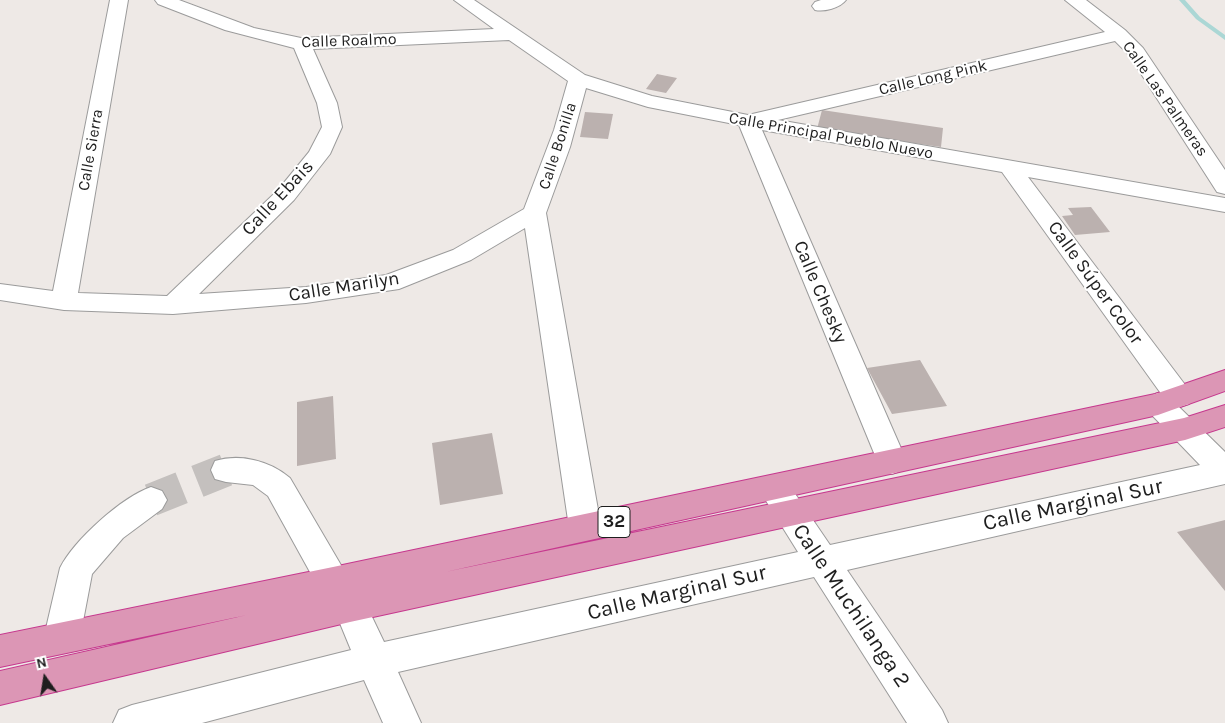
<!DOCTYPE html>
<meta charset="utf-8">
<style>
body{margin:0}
#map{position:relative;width:1225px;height:723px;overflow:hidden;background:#eee9e6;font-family:Karla,sans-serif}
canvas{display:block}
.north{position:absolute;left:20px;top:653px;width:50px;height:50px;-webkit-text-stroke:4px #fff;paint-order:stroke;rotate:347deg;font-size:14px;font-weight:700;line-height:20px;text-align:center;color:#1e1e1e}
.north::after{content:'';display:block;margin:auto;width:18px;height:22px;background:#1e1e1e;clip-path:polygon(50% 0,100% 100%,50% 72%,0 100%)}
</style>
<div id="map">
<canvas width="1225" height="723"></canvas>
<div class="north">N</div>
</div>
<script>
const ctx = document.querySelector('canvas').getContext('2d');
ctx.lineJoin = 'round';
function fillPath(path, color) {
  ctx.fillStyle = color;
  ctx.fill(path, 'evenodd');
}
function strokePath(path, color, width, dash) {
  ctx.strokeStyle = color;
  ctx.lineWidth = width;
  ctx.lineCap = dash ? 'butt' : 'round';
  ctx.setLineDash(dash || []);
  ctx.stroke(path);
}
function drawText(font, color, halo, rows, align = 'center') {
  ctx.font = font + ' Karla,sans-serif';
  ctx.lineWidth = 4;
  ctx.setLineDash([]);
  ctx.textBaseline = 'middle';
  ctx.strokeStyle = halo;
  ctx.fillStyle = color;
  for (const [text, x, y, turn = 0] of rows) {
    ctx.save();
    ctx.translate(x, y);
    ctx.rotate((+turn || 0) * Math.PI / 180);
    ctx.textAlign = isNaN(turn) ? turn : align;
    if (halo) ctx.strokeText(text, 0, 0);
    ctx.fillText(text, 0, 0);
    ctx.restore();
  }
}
fillPath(new Path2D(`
 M1179 0H1185L1200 17 1225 35V40L1196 19Z`), '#abd7d5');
fillPath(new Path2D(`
 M657 74 677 78 666 93 646 89Z
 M822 110 943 128 941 147 817 129Z
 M585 112 613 114 608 139 580 137Z
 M1091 207 1110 232 1075 235 1062 216 1073 215 1068 208Z
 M920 360 947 406 892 414 867 368Z
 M333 396 336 459 297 466V402Z
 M492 433 503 494 440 505 432 443Z
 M1225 520V591L1177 532Z`), '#bbb1af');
strokePath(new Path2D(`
 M151 500 226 470`), '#c4c0be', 33, [33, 17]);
const minor = new Path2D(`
 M110 0H128L78 293 167 296 278 190 309 152 322 127 317 103 294 48 225 30 158 4 155 0H179L254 28 301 38 494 29 454 0H474L585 75 652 96 748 115 1105 32 1065 0H1086L1125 30 1143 48 1225 170V194L1217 192 1129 55 1115 41 778 120 1225 198V212L1028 177 1189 390 1193 397 1189 404 1179 407 1225 452V484L847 570 942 710 948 723H907L814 577 398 672 421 723H383L364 680 202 723H113L119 710 132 705 351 650 337 616 321 592 268 496 253 485 226 482 215 479 211 470 215 461C240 453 271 461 290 478L345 572 362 596 384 642 798 552 758 488 763 479 774 476 785 479 830 545 1200 465 1148 411 1144 404 1148 397 1158 393 1162 395 1002 172 762 130 907 462 903 470 892 474 881 470 739 125 648 107 586 88 570 147 546 213 601 527 596 536 585 540 574 536 569 527 525 228 471 260 399 289 306 303 173 314 64 310 0 300V284L53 291ZM509 40 568 81 554 130 524 209 453 250 386 275 306 287 199 294 294 200 330 154 342 127 337 103 313 49Z
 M821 0H846C840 8 824 12 815 10L812 6 815 2Z
 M151 487 162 491 167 500 162 509 123 538 92 574 80 637 74 648 62 653 50 648 44 637 60 568C74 540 122 497 151 487Z`);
const highway = new Path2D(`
 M1225 370V391L1158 415 445 572 1184 418 1225 405V427L1185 440 350 622 0 705V671L247 615 0 667V635L333 567 1155 394Z`);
strokePath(minor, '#9b9b9b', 2);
strokePath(highway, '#c6388e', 2);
fillPath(minor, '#fff');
fillPath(highway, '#dc96b5');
drawText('16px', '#1e1e1e', '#fff', [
 ["Calle Roalmo",349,41,-2],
 ["Calle Long Pink",933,78,-13],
 ["Calle Las Palmeras",1165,99,55],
 ["Calle Principal Pueblo Nuevo",831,136,10],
 ["Calle Bonilla",558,146,-72],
 ["Calle Sierra",91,150,-80]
]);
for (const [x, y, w] of [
 [614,522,32]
]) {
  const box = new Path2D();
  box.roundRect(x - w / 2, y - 15.5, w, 31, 4);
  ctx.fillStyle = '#fff';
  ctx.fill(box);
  strokePath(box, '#1e1e1e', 1);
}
drawText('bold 18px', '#1e1e1e', null, [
 ["32",614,522]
]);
drawText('19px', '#1e1e1e', '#fff', [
 ["Calle Ebais",278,198,-47],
 ["Calle Súper Color",1095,283,54],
 ["Calle Marilyn",344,287,-9],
 ["Calle Chesky",820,292,67]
]);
drawText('22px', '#1e1e1e', '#fff', [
 ["Calle Marginal Sur",1073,505,-12],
 ["Calle Marginal Sur",677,593,-13],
 ["Calle Muchilanga 2",851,606,56]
]);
</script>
